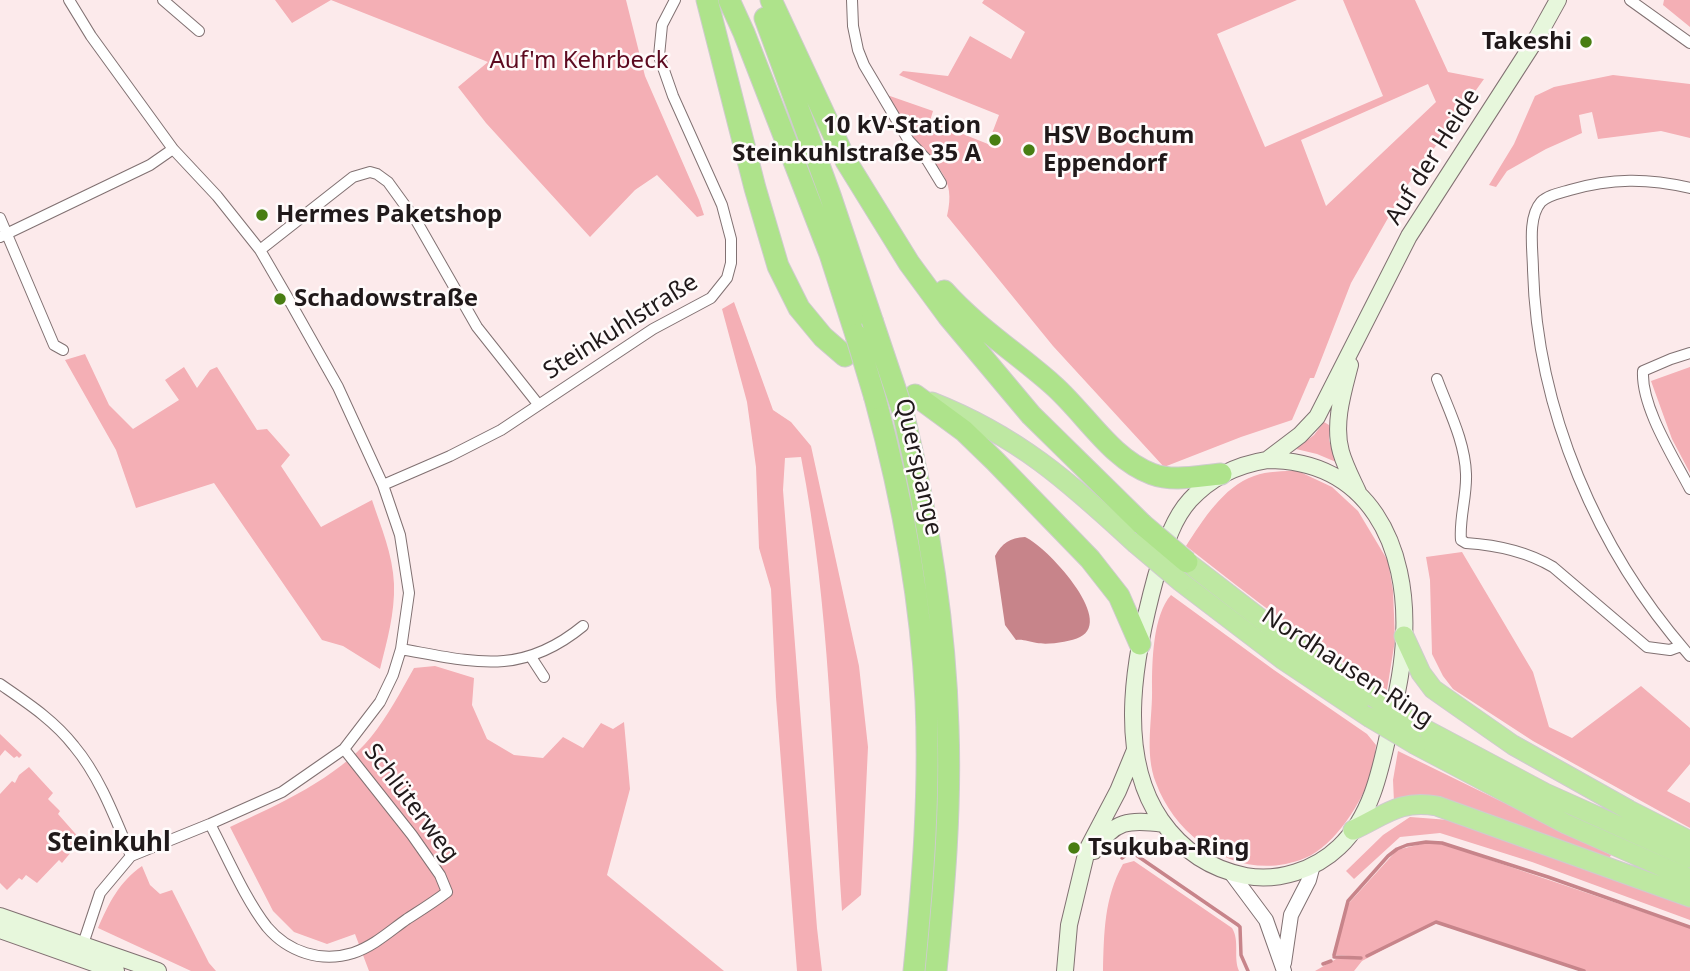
<!DOCTYPE html>
<meta charset="utf-8">
<style>
body{margin:0}
canvas{display:block;background:#fceaeb}
</style>
<canvas width="1690" height="971"></canvas>
<script>
const ctx = document.querySelector('canvas').getContext('2d');
ctx.lineJoin = 'round';
function fillPath(path, color) {
  ctx.fillStyle = color;
  ctx.fill(path, 'evenodd');
}
function strokePath(path, color, width, dash) {
  ctx.strokeStyle = color;
  ctx.lineWidth = width;
  ctx.lineCap = dash ? 'butt' : 'round';
  ctx.setLineDash(dash || []);
  ctx.stroke(path);
}
function drawText(font, color, halo, rows, align = 'center') {
  ctx.font = font + ' "Noto Sans",sans-serif';
  ctx.lineWidth = 5;
  ctx.setLineDash([]);
  ctx.textBaseline = 'middle';
  ctx.strokeStyle = halo;
  ctx.fillStyle = color;
  for (const [text, x, y, turn = 0] of rows) {
    ctx.save();
    ctx.translate(x, y);
    ctx.rotate((+turn || 0) * Math.PI / 180);
    ctx.textAlign = isNaN(turn) ? turn : align;
    if (halo) ctx.strokeText(text, 0, 0);
    ctx.fillText(text, 0, 0);
    ctx.restore();
  }
}
fillPath(new Path2D(`
 M275 0H626L645 76 699 200 704 215 697 217 657 175 635 190 590 237 486 123 458 87 488 62 331 0 292 23Z
 M984 0H1297L1217 34 1265 147 1383 96 1343 0H1415L1448 72 1484 79 1404 190 1351 283 1314 378H1310L1292 420 1241 437 1164 467 1053 346 947 216C957 176 935 167 914 138 904 125 896 109 887 95L933 111 930 121 988 144 999 115 899 75 903 71 948 76 970 36 1011 59 1025 32 982 3ZM1428 84 1436 102 1326 206 1301 140Z
 M1664 0H1690V27L1663 5Z
 M1613 75 1690 84V138L1661 131 1598 139 1592 112 1579 115 1582 133 1546 149 1507 171 1496 187 1489 185 1514 144 1535 96 1554 87Z
 M734 302 773 410 791 422 811 446 859 666 868 747 861 895 842 911C832 760 830 606 801 457L785 458 783 490 817 928 822 971H797L776 697 771 589 759 548 756 467 747 402 722 309Z
 M85 354 109 405 133 429 179 400 165 380 184 367 197 388 210 370 217 367 257 430 267 429 290 455 281 466 321 527 372 500C381 527 393 555 394 584 395 613 387 641 380 669L343 646 322 640 214 483 136 508 116 450 65 360Z
 M1690 367V473L1672 439 1651 381Z
 M1324 422 1329 425V440L1336 462 1317 454 1296 449 1314 435Z
 M1298 471 1332 487 1358 511 1388 561 1393 591 1395 640 1387 690C1315 647 1251 597 1186 546 1203 520 1223 487 1254 476 1268 471 1283 471 1298 471Z
 M1462 552 1533 672 1549 727 1572 738 1641 686 1690 728V764L1667 791 1690 803V828L1533 741 1453 689 1443 676 1432 654 1430 580 1426 557Z
 M1171 595 1274 670 1367 734 1376 745C1375 754 1374 763 1372 771 1363 801 1335 846 1305 858 1243 884 1178 842 1156 783 1144 752 1153 718 1152 687 1152 661 1153 615 1171 595Z
 M435 666 474 678 472 705 487 739 514 755 543 758 563 737 583 748 601 723 613 729 624 722 630 789 607 875 724 971H369L355 934 327 944 294 932 273 911 230 827C277 805 338 778 371 737 388 716 401 691 414 668Z
 M0 734 22 755 19 758 17 756 14 758 5 750 0 756Z
 M1398 751 1611 855 1608 861 1394 802 1393 780Z
 M29 767 53 793 48 799 60 811 58 814 81 840 62 863 59 860 37 883 26 875 22 880 19 878 7 890 0 883V794L12 781 15 783 19 775Z
 M1410 817 1449 820 1690 907V920L1532 862 1440 833 1400 837 1354 879 1346 871 1383 835Z
 M1429 842 1443 844 1690 928V971H1582L1435 922 1362 961 1354 971H1315L1336 959 1362 957 1335 955 1348 904 1397 850Z
 M1134 861 1232 928C1240 941 1233 957 1239 971H1103C1104 933 1104 898 1123 864Z
 M142 866 150 885 160 894 172 890 209 963 216 971H191L98 928C109 903 119 882 142 866Z`), '#f4afb5');
fillPath(new Path2D(`
 M1025 537C1045 545 1116 620 1080 637 1070 642 1048 645 1037 643 1029 642 1024 639 1016 640L1005 625 995 556C1002 543 1010 538 1025 537Z`), '#c7848a');
strokePath(new Path2D(`
 M1122 858 1126 855H1136L1238 925 1240 927 1241 955 1248 971
 M1334 955 1348 901 1388 856 1397 849 1407 845 1426 842 1442 843 1548 877 1690 927
 M1367 956 1436 922 1584 971
 M1334 957 1361 958
 M1323 964 1331 961`), '#c7848a', 3.5);
const minor = new Path2D(`
 M69 0 91 36 173 149 217 196 260 250 289 300 338 387 383 485 400 535 409 593 401 649 393 675 380 702 344 749 282 792 210 824 131 856 100 893 83 944
 M163 0 199 31
 M852 0 853 26 858 50 864 65 909 141 927 160 941 183
 M1630 0 1690 43
 M1690 188C1648 178 1611 178 1570 190 1560 193 1548 195 1541 202 1527 218 1533 251 1533 270 1537 410 1597 551 1690 656
 M0 218 54 345 63 350
 M0 237 150 165 173 149
 M260 250 353 177 370 172 377 174 388 182 417 222 477 327 538 404
 M1690 353 1671 359 1643 371C1641 407 1674 458 1690 489
 M1437 379C1448 409 1465 441 1466 474 1467 496 1459 519 1461 540L1466 543C1497 545 1526 551 1553 567L1647 647 1670 650 1681 646
 M383 485 450 456 501 430 653 329 711 298 727 278 731 263V239L722 205 673 96 659 56 662 25 675 0
 M401 649C474 662 521 677 583 626
 M531 657 544 677
 M0 684C26 702 54 720 74 746 100 777 115 818 131 856
 M210 824C227 856 245 899 267 927 288 952 321 963 353 953 374 946 390 931 407 919 421 910 434 902 447 892L440 875 412 835 344 749`);
const tertiary = new Path2D(`
 M1231 873 1266 920 1284 971
 M1284 963 1291 915 1309 880 1313 865`);
const secondary = new Path2D(`
 M1350 365C1343 392 1333 424 1341 452 1345 466 1352 479 1358 492
 M1267 460C1369 460 1409 546 1404 638 1403 668 1396 697 1390 726 1381 768 1372 816 1339 847 1315 870 1278 882 1246 876 1209 869 1182 850 1161 820 1114 752 1136 649 1156 576 1164 550 1171 521 1190 500 1211 477 1236 465 1267 460Z
 M1267 460 1300 435 1317 417 1409 236 1538 36 1558 0
 M1094 851C1114 820 1129 819 1164 824
 M0 916 158 971
 M0 930 116 971
 M1065 971 1069 925 1087 850 1118 791 1135 750`);
const trunk = new Path2D(`
 M932 402C1018 436 1068 481 1135 543
 M1187 562 1296 646 1373 697
 M1181 582 1282 659 1369 717
 M1404 636 1421 673 1433 689 1450 701 1513 745 1629 810 1690 841
 M1419 726 1545 793 1690 858
 M1416 745 1566 824 1690 879
 M1353 830C1384 816 1400 799 1437 806L1690 897`);
const motorway = new Path2D(`
 M707 0 755 188 778 266 799 308 823 337 845 356
 M729 0 744 33 830 254 856 335
 M771 0 846 161 909 263 948 316 1031 415 1142 524
 M765 18 830 195 872 320
 M944 291C976 327 1017 353 1053 385 1085 413 1111 459 1152 474 1173 482 1198 476 1221 474
 M915 395 964 431 995 461 1090 559 1119 596 1140 644
 M875 398C902 497 921 597 926 701 930 791 923 881 914 971
 M903 412C928 516 945 620 948 727 951 809 944 890 936 971`);
strokePath(minor, '#817172', 12);
strokePath(tertiary, '#817172', 16);
strokePath(secondary, '#817172', 18);
strokePath(trunk, '#cecccd', 21);
strokePath(motorway, '#cecccd', 23);
strokePath(minor, '#fff', 10);
strokePath(tertiary, '#fff', 14);
strokePath(secondary, '#e7f7dc', 16);
strokePath(trunk, '#bee8a2', 19);
strokePath(motorway, '#aee38b', 21);
const trunkBridge = new Path2D(`
 M1135 543 1181 582
 M1373 697 1419 726
 M1369 717 1416 745`);
const motorwayBridge = new Path2D(`
 M872 320 903 412
 M856 335 875 398
 M1142 524 1187 562`);
strokePath(trunkBridge, '#cecccd', 21, []);
strokePath(motorwayBridge, '#cecccd', 23, []);
strokePath(trunkBridge, '#bee8a2', 19);
strokePath(motorwayBridge, '#aee38b', 21);
for (const [x, y, r, color] of [
 [1586,42,7,"#487e13"],
 [995,140,7,"#487e13"],
 [1029,150,7,"#487e13"],
 [262,215,7,"#487e13"],
 [280,299,7,"#487e13"],
 [1074,848,7,"#487e13"]
]) {
  const dot = new Path2D();
  dot.arc(x, y, r, 0, 2 * Math.PI);
  ctx.fillStyle = color;
  ctx.fill(dot);
  strokePath(dot, '#fffbfb', 2.5);
}
drawText('bold 24px', '#20191a', '#fffbfb', [
 ["Takeshi",1572,42,"right"],
 ["10 kV-Station",981,126,"right"],
 ["Steinkuhlstraße 35 A",981,154,"right"],
 ["HSV Bochum",1043,136],
 ["Eppendorf",1043,164],
 ["Hermes Paketshop",276,215],
 ["Schadowstraße",294,299],
 ["Tsukuba-Ring",1088,848]
], 'left');
drawText('24px', '#5d0a20', '#fffbfb', [
 ["Auf'm Kehrbeck",579,61]
]);
drawText('24px', '#20191a', '#fffbfb', [
 ["Auf der Heide",1433,157,-58],
 ["Steinkuhlstraße",621,327,-32],
 ["Querspange",918,467,77],
 ["Nordhausen-Ring",1347,668,33],
 ["Schlüterweg",411,803,53]
]);
drawText('bold 26px', '#20191a', '#fffbfb', [
 ["Steinkuhl",109,844]
]);
</script>
